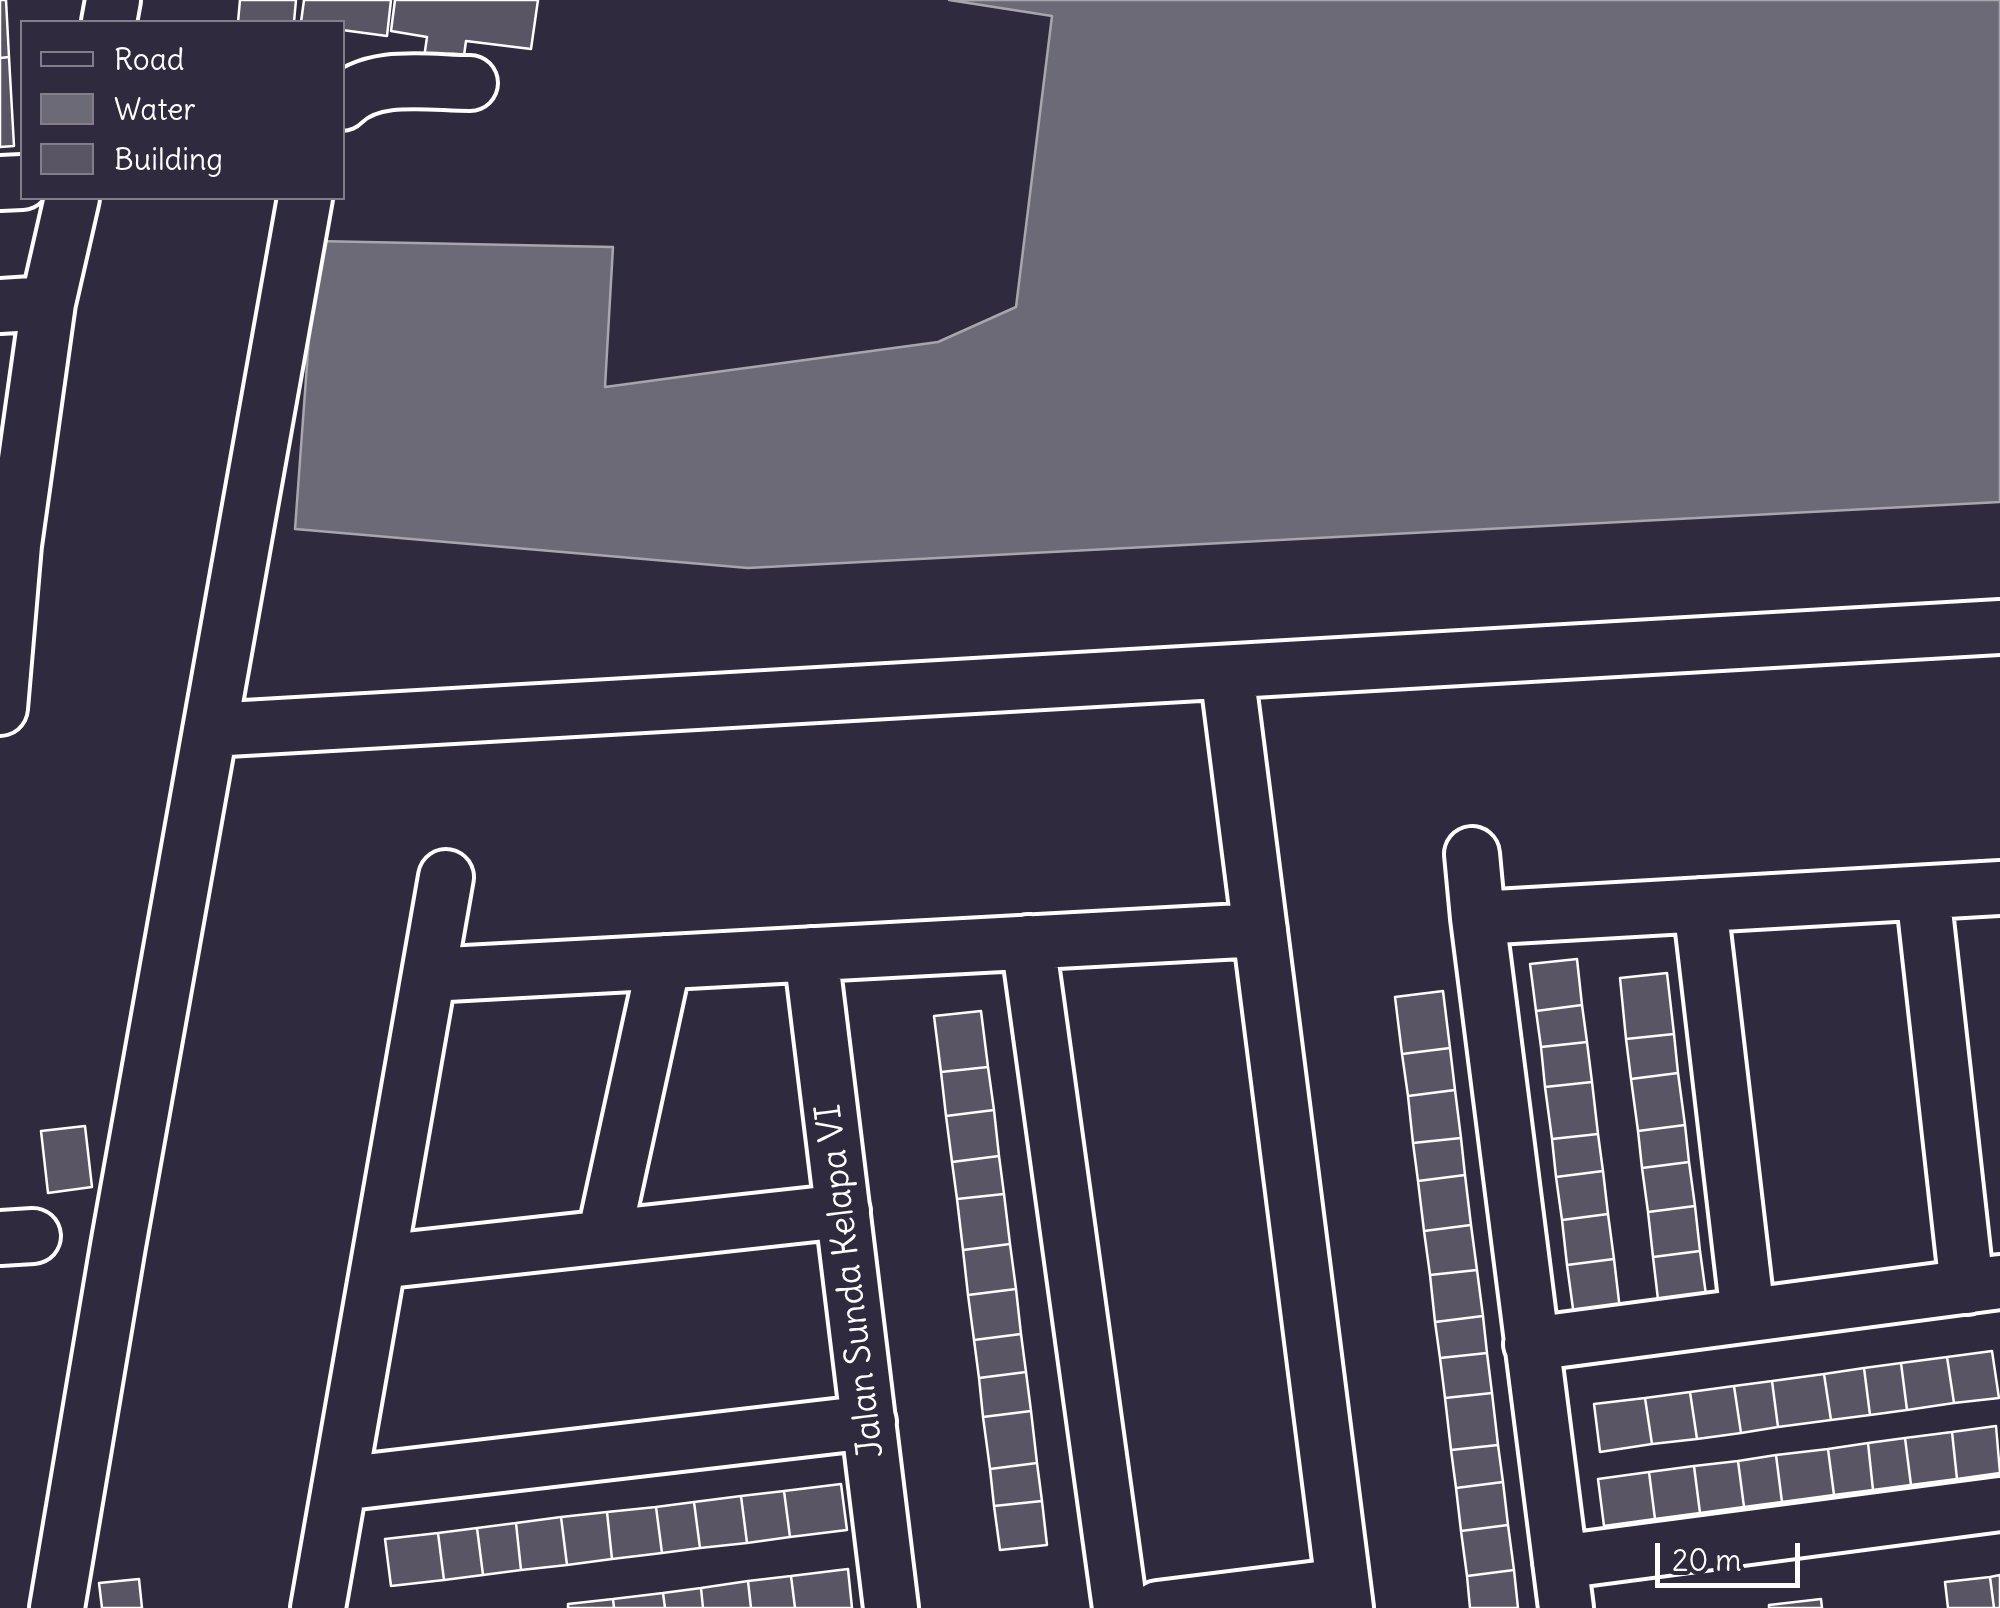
<!DOCTYPE html>
<style>
body{margin:0}
#map{position:relative;width:2000px;height:1608px;overflow:hidden;background:#2f2a3d;font-family:Delius,sans-serif}
canvas{display:block}
.legend{position:absolute;left:20px;top:20px;width:325px;height:180px;box-sizing:border-box;background:#2f2a3d;border:2px solid #827f8b;margin:0;padding:12px 18px;list-style:none;font-size:30px;color:#fff}
.legend li{display:flex;align-items:center;gap:20px;height:50px}
.legend b{width:50px;border:2px solid #827f8b}
.scale{position:absolute;left:1655px;top:1543px;width:145px;height:45px;box-sizing:border-box;border:5px solid #fff;border-top:0;padding-left:12px;font-size:30px;line-height:35px;white-space:nowrap;color:#fff;-webkit-text-stroke:8px #2f2a3d;paint-order:stroke}
</style>
<div id="map">
<canvas width="2000" height="1608"></canvas>
<ul class="legend">
<li><b style="height:12px;background:#2f2a3d"></b>Road</li>
<li><b style="height:28px;background:#6d6a77"></b>Water</li>
<li><b style="height:28px;background:#595564"></b>Building</li>
</ul>
<div class="scale">20 m</div>
</div>
<script>
const ctx = document.querySelector('canvas').getContext('2d');
ctx.lineJoin = 'round';
function fillPath(path, color) {
  ctx.fillStyle = color;
  ctx.fill(path, 'evenodd');
}
function strokePath(path, color, width, dash) {
  ctx.strokeStyle = color;
  ctx.lineWidth = width;
  ctx.lineCap = dash ? 'butt' : 'round';
  ctx.setLineDash(dash || []);
  ctx.stroke(path);
}
function drawText(font, color, halo, rows, align = 'center') {
  ctx.font = font + ' Delius,sans-serif';
  ctx.lineWidth = 8;
  ctx.setLineDash([]);
  ctx.textBaseline = 'middle';
  ctx.strokeStyle = halo;
  ctx.fillStyle = color;
  for (const [text, x, y, turn = 0] of rows) {
    ctx.save();
    ctx.translate(x, y);
    ctx.rotate((+turn || 0) * Math.PI / 180);
    ctx.textAlign = isNaN(turn) ? turn : align;
    if (halo) ctx.strokeText(text, 0, 0);
    ctx.fillText(text, 0, 0);
    ctx.restore();
  }
}
const water = new Path2D(`
 M949 0H2000V502L748 568 295 529 316 241 613 247 605 387 938 342 1016 307 1052 16Z`);
fillPath(water, '#6d6a77');
strokePath(water, '#a7a6ad', 2.5);
const building = new Path2D(`
 M0 0H6L9 57 0 58Z
 M240 0H296L294 22H238Z
 M304 0H391L387 36 342 30V22H301Z
 M395 0H538L531 49 466 41 463 63 424 58 427 37 391 31Z
 M9 57 14 146 0 147V58Z
 M1577 959 1582 1005 1536 1011 1530 964Z
 M1667 973 1674 1034 1626 1039 1620 978Z
 M1443 991 1450 1048 1402 1054 1395 997Z
 M1582 1005 1587 1042 1541 1047 1536 1011Z
 M981 1011 988 1067 941 1072 934 1016Z
 M1674 1034 1678 1073 1631 1079 1626 1039Z
 M1587 1042 1592 1082 1545 1087 1541 1047Z
 M1450 1048 1455 1090 1408 1096 1402 1054Z
 M988 1067 994 1110 946 1116 941 1072Z
 M1678 1073 1685 1125 1638 1131 1631 1079Z
 M1592 1082 1598 1134 1552 1139 1545 1087Z
 M1455 1090 1461 1138 1413 1143 1408 1096Z
 M994 1110 999 1156 952 1162 946 1116Z
 M1685 1125 1689 1162 1642 1168 1638 1131Z
 M85 1126 92 1187 48 1193 41 1131Z
 M1598 1134 1603 1171 1556 1177 1552 1139Z
 M1461 1138 1465 1175 1418 1181 1413 1143Z
 M999 1156 1004 1194 957 1199 952 1162Z
 M1689 1162 1695 1206 1648 1212 1642 1168Z
 M1603 1171 1608 1214 1562 1220 1556 1177Z
 M1465 1175 1471 1225 1424 1231 1418 1181Z
 M1004 1194 1010 1244 963 1250 957 1199Z
 M1695 1206 1700 1251 1653 1257 1648 1212Z
 M1608 1214 1614 1259 1567 1265 1562 1220Z
 M1471 1225 1477 1270 1430 1275 1424 1231Z
 M1010 1244 1016 1289 968 1295 963 1250Z
 M1700 1251 1707 1302 1659 1308 1653 1257Z
 M1614 1259 1620 1310 1574 1316 1567 1265Z
 M1477 1270 1483 1316 1435 1322 1430 1275Z
 M1016 1289 1021 1334 974 1340 968 1295Z
 M1483 1316 1487 1353 1440 1358 1435 1322Z
 M1021 1334 1026 1372 979 1378 974 1340Z
 M1992 1351 1999 1398 1954 1403 1947 1357Z
 M1487 1353 1492 1393 1445 1398 1440 1358Z
 M1947 1357 1954 1403 1907 1410 1901 1363Z
 M1901 1363 1907 1410 1870 1415 1864 1368Z
 M1864 1368 1870 1415 1831 1420 1824 1374Z
 M1026 1372 1031 1411 983 1417 979 1378Z
 M1824 1374 1831 1420 1778 1427 1772 1381Z
 M1772 1381 1778 1427 1741 1433 1734 1386Z
 M1734 1386 1741 1433 1697 1439 1690 1392Z
 M1690 1392 1697 1439 1652 1444 1645 1398Z
 M1492 1393 1498 1445 1451 1450 1445 1398Z
 M1645 1398 1652 1444 1600 1452 1594 1404Z
 M1031 1411 1037 1463 990 1469 983 1417Z
 M1996 1426 2000 1473 1957 1479 1952 1432Z
 M1952 1432 1957 1479 1911 1485 1905 1438Z
 M1905 1438 1911 1485 1873 1490 1868 1443Z
 M1868 1443 1873 1490 1834 1495 1828 1449Z
 M1498 1445 1503 1482 1456 1488 1451 1450Z
 M1828 1449 1834 1495 1782 1502 1776 1455Z
 M1776 1455 1782 1502 1744 1507 1738 1461Z
 M1738 1461 1744 1507 1700 1513 1694 1466Z
 M1037 1463 1042 1501 994 1506 990 1469Z
 M1694 1466 1700 1513 1655 1519 1649 1472Z
 M1649 1472 1655 1519 1604 1526 1598 1479Z
 M1503 1482 1508 1525 1461 1531 1456 1488Z
 M841 1484 847 1530 790 1537 784 1491Z
 M784 1491 790 1537 747 1543 741 1496Z
 M741 1496 747 1543 700 1548 694 1502Z
 M1042 1501 1047 1545 1000 1550 994 1506Z
 M694 1502 700 1548 662 1553 656 1507Z
 M656 1507 662 1553 612 1559 607 1512Z
 M607 1512 612 1559 567 1565 561 1517Z
 M561 1517 567 1565 521 1570 516 1523Z
 M516 1523 521 1570 483 1575 477 1528Z
 M1508 1525 1514 1570 1467 1576 1461 1531Z
 M477 1528 483 1575 444 1580 438 1533Z
 M438 1533 444 1580 391 1586 385 1539Z
 M848 1569 852 1608H795L791 1576Z
 M1514 1570 1518 1608H1470L1467 1576Z
 M2000 1575V1608H1994L1990 1577Z
 M791 1576 795 1608H751L748 1581Z
 M1990 1577 1994 1608H1948L1945 1582Z
 M139 1579 142 1608H102L99 1583Z
 M748 1581 751 1608H703L701 1588Z
 M701 1588 703 1608H665L663 1593Z
 M663 1593 665 1608H614L613 1599Z
 M613 1599 614 1608H568V1604Z
 M1821 1599 1822 1608H1769V1605Z`);
fillPath(building, '#595564');
strokePath(building, '#fff', 2.5);
const minor = new Path2D(`
 M109 22 113 0
 M342 103C372 72 430 83 470 83
 M0 183 22 182
 M0 306 48 303
 M1227 672 1346 1608
 M0 708 14 545 48 303 72 198
 M210 730 2000 627
 M1472 854 1478 918 1566 1608
 M1923 893 1967 1287
 M1700 905 1748 1315
 M1478 918 2000 888
 M1028 942 1120 1608
 M811 954 891 1608
 M429 975 1260 930
 M604 1237 664 962
 M0 1238 33 1236
 M379 1262 843 1211
 M1531 1344 2000 1282
 M340 1484 869 1422
 M1560 1562 2000 1504
 M57 1608 118 1246 305 198
 M318 1608 446 877
 M1158 1608 1343 1585`);
strokePath(minor, '#fff', 60);
strokePath(minor, '#2f2a3d', 52);
drawText('35px', '#fff', '#2f2a3d', [
 ["Jalan Sunda Kelapa VI",851,1281,-97]
]);
</script>
